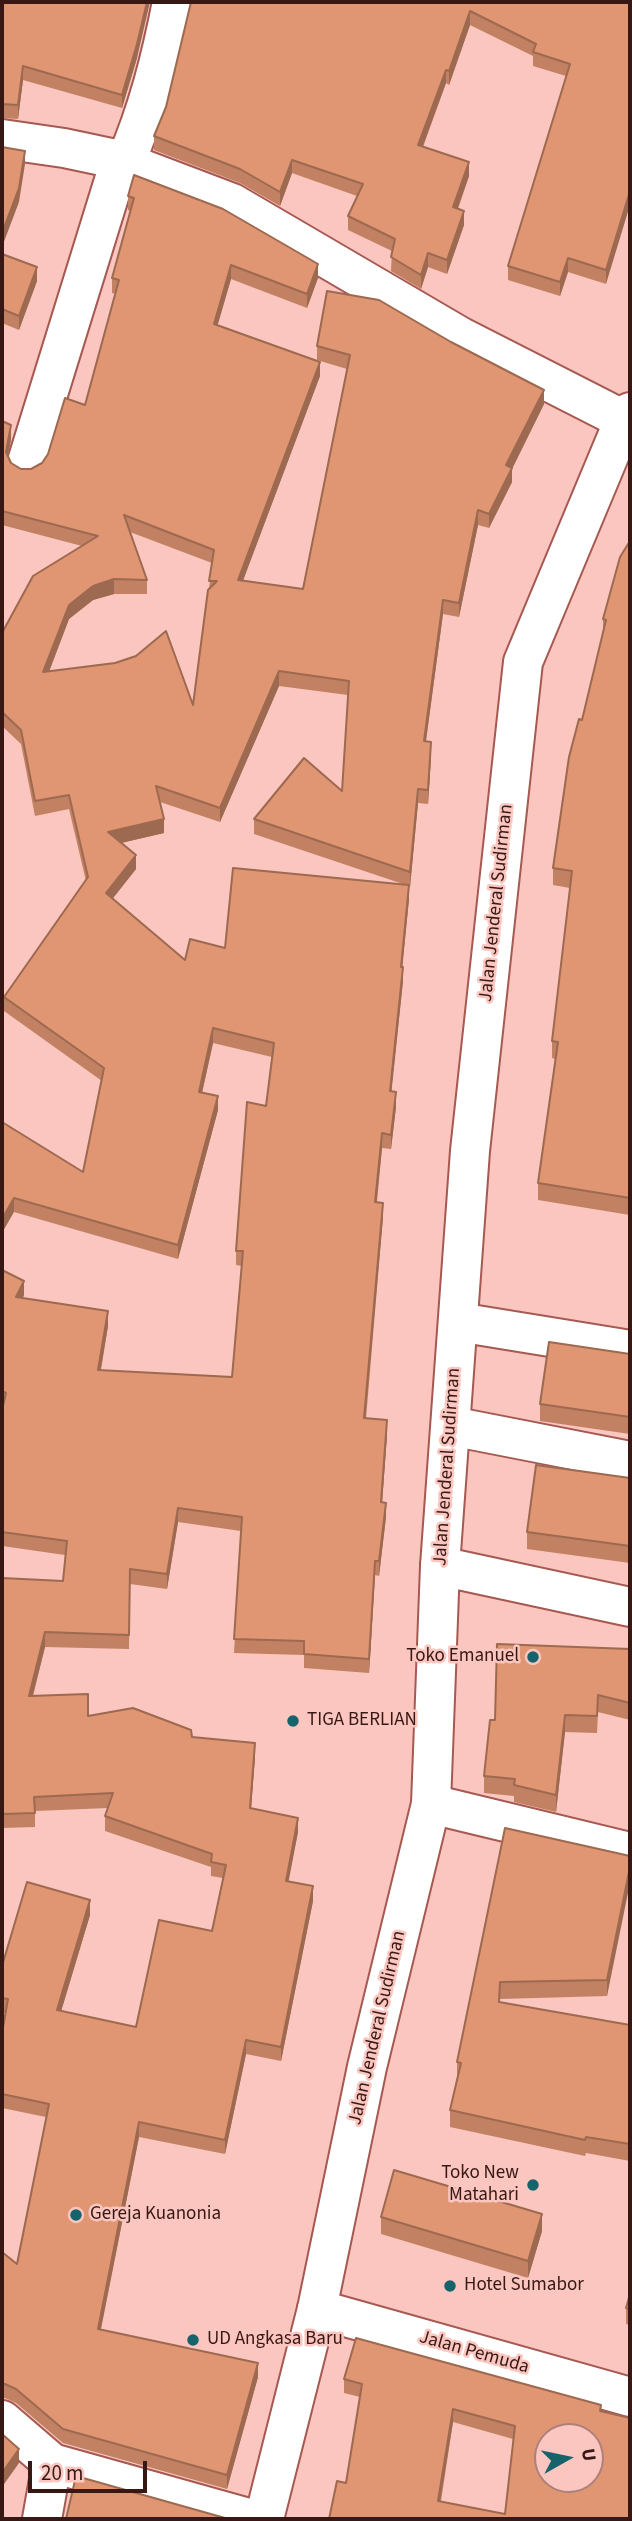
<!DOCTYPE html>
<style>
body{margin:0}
#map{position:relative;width:632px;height:2521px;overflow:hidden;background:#fbc6bf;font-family:"Source Sans 3",sans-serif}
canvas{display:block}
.frame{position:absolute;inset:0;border:4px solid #381815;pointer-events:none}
.north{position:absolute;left:534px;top:2423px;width:70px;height:70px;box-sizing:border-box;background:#fbc6bf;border:2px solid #ad807b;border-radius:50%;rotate:81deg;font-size:19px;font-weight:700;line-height:28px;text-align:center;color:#381815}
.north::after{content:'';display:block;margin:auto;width:24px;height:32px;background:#16636c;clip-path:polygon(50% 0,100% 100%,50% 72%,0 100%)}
.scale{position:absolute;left:28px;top:2461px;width:119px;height:32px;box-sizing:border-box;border:4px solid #381815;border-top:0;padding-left:9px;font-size:21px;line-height:24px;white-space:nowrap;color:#381815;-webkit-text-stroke:5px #fbc6bf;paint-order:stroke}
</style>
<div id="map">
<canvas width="632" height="2521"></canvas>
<div class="frame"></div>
<div class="north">U</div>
<div class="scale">20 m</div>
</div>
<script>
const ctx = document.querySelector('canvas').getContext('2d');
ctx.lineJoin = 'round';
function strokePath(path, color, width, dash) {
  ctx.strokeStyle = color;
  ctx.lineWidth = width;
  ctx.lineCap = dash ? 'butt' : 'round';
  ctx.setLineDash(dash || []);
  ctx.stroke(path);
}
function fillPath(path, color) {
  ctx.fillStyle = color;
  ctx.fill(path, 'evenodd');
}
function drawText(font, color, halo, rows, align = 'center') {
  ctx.font = font + ' "Source Sans 3",sans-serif';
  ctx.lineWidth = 5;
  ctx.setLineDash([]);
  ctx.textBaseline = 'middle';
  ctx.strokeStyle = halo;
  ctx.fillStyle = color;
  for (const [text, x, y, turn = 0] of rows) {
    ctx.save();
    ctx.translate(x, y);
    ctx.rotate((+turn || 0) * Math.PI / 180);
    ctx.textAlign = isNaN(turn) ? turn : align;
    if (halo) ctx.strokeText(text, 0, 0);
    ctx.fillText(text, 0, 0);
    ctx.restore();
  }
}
const minor = new Path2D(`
 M2 139 64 148 116 159 232 203 461 337 624 420
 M125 163C148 110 161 58 172 2
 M27 462 120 161
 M458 1322 630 1350
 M451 1426 630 1461
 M440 1566 630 1607
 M431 1804 630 1852
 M317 2309 630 2397
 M2 2420 52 2463 252 2519
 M42 2519 52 2463`);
const major = new Path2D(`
 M264 2519 317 2309 367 2067 431 1804 440 1566 470 1151 523 662 624 420 630 412`);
strokePath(minor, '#a55951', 42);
strokePath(major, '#a55951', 42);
strokePath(minor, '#fff', 38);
strokePath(major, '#fff', 38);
fillPath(new Path2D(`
 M2 2 137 58 122 108 23 80 18 119 2 118Z
 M191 2H630L606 284 568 272 560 296 508 280V266L566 76 533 66V56L470 25 449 85 446 83 423 147 469 176 458 209 464 225 447 274 428 267 421 289 391 271 392 251 348 230V216L357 196 292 173 280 206 240 183 154 150V136L166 107Z
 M134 175 318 278 307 308 231 279 217 325 320 376 243 580 303 589 347 369 317 360V346L544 404 512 469V482L489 528 478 525 459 617 443 614 426 741 431 756 428 804 418 803 410 887 409 886V899L402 967 403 981 391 1092 396 1107 391 1149 382 1148 377 1202 383 1217 366 1419 387 1435 382 1503 386 1517 379 1576 375 1575 369 1673 304 1668V1655L234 1653 241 1531 178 1522 167 1589 130 1584 129 1649 45 1647 33 1696 88 1716 192 1737 255 1757 251 1808 298 1832 288 1881 313 1901 281 2061 246 2054 225 2154 139 2137 101 2329 258 2377 227 2489 63 2443 16 2403 5 2398 2 2399V2252L17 2264 46 2117 2 2108V2033L6 2013H2V1966L90 1915 61 2011 136 2027 212 1931 223 1878 211 1876V1867L105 1831V1816L108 1808 35 1811V1827L2 1828V1578L63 1581 65 1555 2 1546V1410L3 1406 2 1405V1270L24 1295 23 1298 108 1326 101 1370 232 1377 242 1266 236 1265V1251L266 1106 272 1057 213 1043 202 1093 218 1110 178 1259 14 1212 2 1124 83 1172 102 1081 4 1011V997L86 881 69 809 35 816 21 744 2 726V633L82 546 2 525V421L11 439 8 456 11 463 21 469H31L42 463 85 405 116 294 112 293V278L130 211 128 210V196ZM130 532 212 563 209 589 193 705 136 656 115 663 49 672 69 619 93 600 114 594H147V580ZM279 686 348 695 342 791 254 819V834L403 884 225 948 185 960 113 898 136 869 121 843 164 833 160 802 220 822Z
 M2 254 37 281 19 330 2 323Z
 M630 541V1215L538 1200V1183L555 1059 552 1058V1041L570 888 553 885V868L603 631V619Z
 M630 1354V1434L540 1421V1404Z
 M630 1478V1563L527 1549V1532Z
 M630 1649V1720L598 1712 597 1733 565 1732 556 1812 514 1802V1796L484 1793V1776L495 1720Z
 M505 1828 630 1856 607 1996 500 1999V2002L630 2025V2161L586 2153 585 2156 450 2127V2110L457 2078V2062Z
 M381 2217 542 2231 528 2278 381 2234Z
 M630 2294V2325L626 2324V2308Z
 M344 2379 601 2411 630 2519H329L346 2483 360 2397 344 2393ZM453 2422 513 2439 505 2514 441 2501Z`), '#c18162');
fillPath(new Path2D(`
 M147 2H150L137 58 122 108V95Z
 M470 11V25L449 85V71Z
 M23 66V80L18 119V105Z
 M446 70V83L418 159V145Z
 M25 151V164L19 202 2 247V233Z
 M292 160V173L280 206V192Z
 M469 162V176L453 221V207Z
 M630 191V205L606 284V270Z
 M464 211V225L447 274V260Z
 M428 253V267L421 289V275Z
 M568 258V272L560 296V282Z
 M318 264V278L307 308V294Z
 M231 265V279L214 338V324Z
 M37 267V281L19 330V316Z
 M320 362V376L238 594V580Z
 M544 390V404L512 469V482L489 528V514L506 465Z
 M11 425V439L6 466V452Z
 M478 510V525L459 617V603Z
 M114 579V594L93 600 69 619 43 687V672L69 605 93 586Z
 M443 600V614L424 755V741Z
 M279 671V686L220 822V808Z
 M431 742V756L428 804V790Z
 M418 789V803L410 887V872Z
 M164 819V833L108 846V832Z
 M136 855V869L106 907V893Z
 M409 885V899L401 981V967Z
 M403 967V981L390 1106V1091Z
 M213 1028V1043L199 1106V1092Z
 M396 1092V1107L391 1149V1135Z
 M218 1096V1110L178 1259V1245Z
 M382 1133V1148L375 1216V1202Z
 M14 1198V1212L2 1233V1219Z
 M383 1203V1217L364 1433V1418Z
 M24 1281V1295L16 1311V1297Z
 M108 1311V1326L98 1385V1370Z
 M387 1420V1435L381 1517V1502Z
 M386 1503V1517L379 1576V1561Z
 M178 1508V1522L167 1589V1574Z
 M375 1561V1575L369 1673V1659Z
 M45 1632V1647L29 1710V1696Z
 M565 1715V1732L556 1812V1795Z
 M255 1743V1757L250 1822V1808Z
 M298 1818V1832L286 1895V1881Z
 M630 1867V1883L607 1996V1980Z
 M313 1886V1901L281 2061V2047Z
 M90 1900V1915L57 2025V2010Z
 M246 2040V2054L225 2154V2140Z
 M139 2122V2137L98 2343V2329Z
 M542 2214V2231L528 2278V2261Z
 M258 2363V2377L227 2489V2475Z
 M453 2409V2422L438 2514V2501Z
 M19 2449V2463L2 2487V2473Z`), '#9d6950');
const building = new Path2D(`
 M2 2H147L137 44 122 95 23 66 18 105 2 104Z
 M191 2H630V191L606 270 568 258 560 282 508 266 570 64 533 52 536 44 470 11 449 71 446 70 418 145 469 162 453 207 464 211 447 260 428 253 421 275 391 257 395 239 348 216 363 184 292 160 280 192 240 169 154 136 166 107Z
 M2 147 25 151 19 188 2 233Z
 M134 175 223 209 318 264 307 294 231 265 214 324 320 362 238 580 303 589 350 355 317 346 327 291 379 300 451 342 544 390 506 465 512 468 489 514 478 510 459 603 443 600 424 741 431 742 428 790 418 789 410 872 254 819 304 758 342 791 349 681 279 671 220 808 156 786 164 819 108 832 136 855 106 893 185 960 190 939 225 948 233 868 409 885 401 967H403L390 1091 396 1092 391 1135 382 1133 375 1202 383 1203 364 1418 387 1420 381 1502 386 1503 379 1561H375L369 1659 304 1654V1641L234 1639 242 1517 178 1508 167 1574 130 1569 129 1635 45 1632 29 1696 88 1694V1716L133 1708 191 1730 192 1737 255 1743 250 1808 298 1818 286 1881 313 1886 281 2047 246 2040 225 2140 139 2122 98 2329 258 2363 227 2475 63 2429 16 2389 5 2384 2 2385V2252L17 2264 49 2104 2 2094V2033L8 1999 2 1998V1966L27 1882 90 1900 57 2010 136 2027 159 1920 212 1931 226 1865 211 1862 212 1854 105 1816 113 1793 34 1797 35 1813 2 1814V1578L63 1581 67 1541 2 1532V1410L6 1393 2 1391V1270L24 1281 16 1297 108 1311 98 1370 232 1377 243 1251H236L247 1102 266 1106 274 1043 213 1028 199 1092 218 1096 178 1245 14 1198 2 1219V1122L83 1172 104 1068 4 997 88 877 69 795 35 801 21 730 2 712V633L33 576 98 536 2 511V421L11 425 6 452 11 463 21 469H31L42 463 48 454 65 398 85 405 119 280 112 278 134 198 128 196ZM124 515 214 550 209 581H217L208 590 193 705 166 631 136 656 115 663 43 672 69 605 93 586 114 579 147 580Z
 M2 254 37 267 19 316 2 309Z
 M630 541V1198L538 1183 558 1042 552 1041 572 871 553 868 569 757 579 719 582 720 606 620 603 619 620 557Z
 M549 1342 630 1354V1417L540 1404Z
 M536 1465 630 1478V1546L527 1532Z
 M497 1644 630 1649V1703L598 1695 597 1716 565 1715 556 1795 514 1785 515 1779 484 1776 490 1720H495Z
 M505 1828 630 1856V1867L607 1980 500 1982 499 2002 630 2025V2144L586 2137 585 2140 450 2110 461 2063 457 2062Z
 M394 2170 542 2214 528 2261 381 2217Z
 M630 2294V2309L626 2308Z
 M356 2338 601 2405 600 2411 630 2418V2519H329L337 2481 346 2483 362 2384 344 2379ZM453 2409 515 2426 505 2514 438 2501ZM548 2437H590V2479H548Z
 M2 2434 19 2449 2 2473Z
 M76 2476 225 2518V2519H66Z`);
fillPath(building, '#e09672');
strokePath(building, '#9d6950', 2);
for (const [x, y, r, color] of [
 [533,1657,7,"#16636c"],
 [293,1721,7,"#16636c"],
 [533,2185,7,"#16636c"],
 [76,2215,7,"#16636c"],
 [450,2286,7,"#16636c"],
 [193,2340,7,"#16636c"]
]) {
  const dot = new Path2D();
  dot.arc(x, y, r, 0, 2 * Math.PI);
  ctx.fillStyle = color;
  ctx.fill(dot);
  strokePath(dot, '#fbc6bf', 2.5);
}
drawText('19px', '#381815', '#fbc6bf', [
 ["Jalan Jenderal Sudirman",497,903,-84],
 ["Jalan Jenderal Sudirman",448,1467,-86],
 ["Jalan Jenderal Sudirman",378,2028,-77],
 ["Jalan Pemuda",474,2353,16]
]);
drawText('19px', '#381815', '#fbc6bf', [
 ["Toko Emanuel",519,1657,"right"],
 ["TIGA BERLIAN",307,1721],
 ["Toko New",519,2174,"right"],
 ["Matahari",519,2196,"right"],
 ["Gereja Kuanonia",90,2215],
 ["Hotel Sumabor",464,2286],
 ["UD Angkasa Baru",207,2340]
], 'left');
</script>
